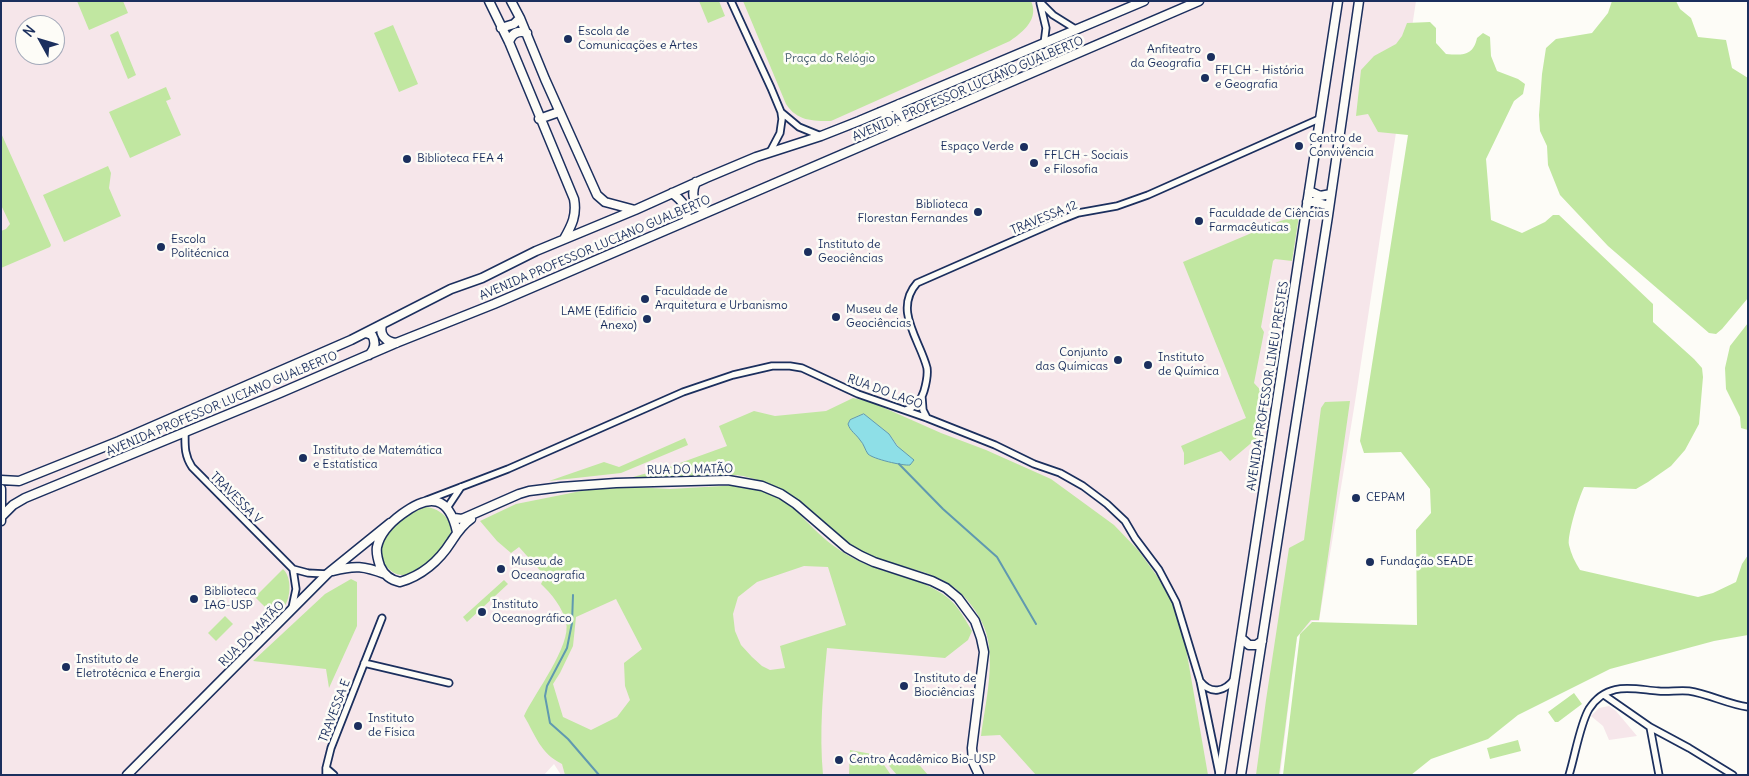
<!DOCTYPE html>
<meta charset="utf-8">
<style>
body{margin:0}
#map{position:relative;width:1749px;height:776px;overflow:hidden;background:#fdfcf7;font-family:Delius,sans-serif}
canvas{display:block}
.frame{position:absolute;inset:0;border:2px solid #1b2f5e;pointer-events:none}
.north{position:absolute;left:15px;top:15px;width:50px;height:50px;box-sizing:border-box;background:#fdfcf7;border:1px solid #a3aaba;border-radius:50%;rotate:309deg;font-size:14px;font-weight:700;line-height:20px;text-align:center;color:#1b2f5e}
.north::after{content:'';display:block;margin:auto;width:18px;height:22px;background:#1b2f5e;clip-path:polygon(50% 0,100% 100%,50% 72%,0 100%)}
</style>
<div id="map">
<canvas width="1749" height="776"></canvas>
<div class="frame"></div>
<div class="north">N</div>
</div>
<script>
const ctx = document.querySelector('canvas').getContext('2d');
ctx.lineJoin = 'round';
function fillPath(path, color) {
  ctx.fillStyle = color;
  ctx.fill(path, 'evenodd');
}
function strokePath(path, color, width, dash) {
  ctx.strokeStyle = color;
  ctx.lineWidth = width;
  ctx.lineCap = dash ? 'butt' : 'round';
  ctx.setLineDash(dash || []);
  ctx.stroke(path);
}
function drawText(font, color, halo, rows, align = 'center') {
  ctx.font = font + ' Delius,sans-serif';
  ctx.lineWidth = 5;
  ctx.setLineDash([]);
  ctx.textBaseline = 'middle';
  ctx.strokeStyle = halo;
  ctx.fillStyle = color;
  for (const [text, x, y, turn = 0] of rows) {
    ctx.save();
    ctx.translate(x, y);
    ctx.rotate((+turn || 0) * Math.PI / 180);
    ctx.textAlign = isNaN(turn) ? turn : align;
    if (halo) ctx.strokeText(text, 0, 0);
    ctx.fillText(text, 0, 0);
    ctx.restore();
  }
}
fillPath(new Path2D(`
 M1 1H1416L1355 402 1319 621H1312L1297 637 1280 775H561L554 764 544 775H1ZM25 25H55V55H25Z
 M1609 706 1616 711 1637 736 1609 740 1603 726 1591 716 1599 708Z`), '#f6e6ea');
fillPath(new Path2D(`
 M77 1H123L128 13 89 30Z
 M699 1H719L725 16 708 23Z
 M743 1H1031C1039 19 1024 31 1010 41L831 121C812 121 797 121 786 104Z
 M1612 1H1676L1680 9 1691 18 1698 37 1726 40 1732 68 1748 78V298L1722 329 1716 334 1709 333 1608 246 1560 195 1548 165 1547 146 1540 131 1539 115 1542 74 1546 48 1556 39 1592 33 1608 13Z
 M1430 22 1436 28V43L1446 54C1461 55 1473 57 1477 38L1483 33 1490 37 1491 56 1497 71 1518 79 1525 84 1523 94 1514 101 1486 159 1491 220 1522 233 1545 222 1553 215H1559L1653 304V322L1694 359 1702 368 1703 377 1699 424 1685 450 1671 466 1648 482 1636 489 1584 487C1579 497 1567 535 1569 545 1571 554 1575 562 1580 570L1698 597 1713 593 1736 582 1742 564 1748 555V635L1714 641 1610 669 1518 715 1488 739 1431 759 1411 775H1283L1300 634 1312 622 1417 625 1416 530 1431 513 1430 489 1401 452 1364 453 1360 441 1408 135 1378 132 1368 114 1356 116 1361 70 1374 56 1396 44 1402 36 1407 23Z
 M393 25 418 84 399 92 374 33Z
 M118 31 136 75 128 79 110 35Z
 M166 87 171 99 166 101 181 135 130 158 109 112Z
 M1 133 51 245 50 247 1 268V231L6 229 10 224 1 205Z
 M108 166 111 173 109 188 121 216 64 242 43 195Z
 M1299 216 1292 261 1275 259 1273 261 1261 327 1264 332 1254 383 1265 395 1260 426 1257 428 1256 439 1230 461 1221 451 1184 465V453L1181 446 1246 418 1183 262 1280 221Z
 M1748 323V430L1741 428 1740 417 1726 389 1725 368 1730 346Z
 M853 398 871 402 941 433 986 450 1051 479 1114 525 1138 550 1157 576 1173 603 1183 631 1208 775H1036L1000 735 981 736C985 705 997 657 984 627 978 612 967 598 955 588 927 566 884 567 854 547 817 523 792 488 747 477 730 472 711 478 694 478 674 479 653 478 633 477L669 467 727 446 719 426 754 411 775 416 826 411ZM864 414 889 434 900 449 908 455C894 457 876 464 866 450 864 447 863 443 861 440 856 434 851 431 848 424L850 420Z
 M1350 401 1319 620H1311L1297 637 1279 775H1256L1266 700 1289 548 1304 540 1321 408 1325 402Z
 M685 438 688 445 621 473 549 481 604 462 619 467Z
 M740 485C754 488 767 492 780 498 793 506 803 518 814 529 825 540 838 550 853 558 883 575 921 576 948 598 958 606 965 619 972 631L968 640 945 658 827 648C823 690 819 732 823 775H565L562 764C540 753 536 736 524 716 534 694 572 645 566 622 563 608 551 593 541 584L545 576 519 547 511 553 497 541 480 521 516 504 586 490 633 487 670 489ZM804 566 828 567 846 625 780 646 785 668 770 670 762 666 752 657 741 645 735 631 733 614 738 597 757 582ZM616 599 642 649 624 663 625 686 630 700 617 717 591 730 563 717 553 684 560 673 573 646 576 617Z
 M425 507C442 508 458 524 448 542 441 553 416 576 402 575 396 575 390 571 386 566 367 542 406 514 425 507Z
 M283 569C292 577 291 598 284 607 281 612 276 616 272 619L266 613 268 610 255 597Z
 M351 579 357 582V626L329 688 326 669 253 661 325 594Z
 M504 580 508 584 467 622 463 617Z
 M225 616 233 624 216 641 208 633Z
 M1574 693 1582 704 1558 722H1555L1548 712Z
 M1518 740 1521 751 1490 759 1487 748Z
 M850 750 877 755 891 775H849Z
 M884 760H915L928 775H897Z`), '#c1e7a1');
const water = new Path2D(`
 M864 414 889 434 897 446 914 460 910 465C903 466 873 459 868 454 865 450 864 444 860 440 856 434 850 431 848 424L850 420Z`);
fillPath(water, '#8edfe7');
strokePath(water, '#6099b0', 1);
strokePath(new Path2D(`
 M899 464 943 509 997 557 1036 624
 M573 595 572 623 567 648 547 686 545 696 550 723 568 739 599 775`), '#6099b0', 2);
const street = new Path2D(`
 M731 1 771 88 781 112 782 119 780 133 770 152
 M1040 2 1053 15 1077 30
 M1040 3 1046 28 1044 44
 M781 112 799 127 821 136
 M922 397 923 410 927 418
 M906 410C916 407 921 401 924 391 926 384 928 375 927 368 920 340 893 310 917 283L1063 219 1078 213 1117 206 1148 195 1319 119
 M185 431C185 445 184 455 192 467L293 569 308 573 327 574
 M427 500 508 469 683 392 733 375 772 366H790L802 368 858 394 927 418 995 445 1034 464 1060 473 1083 486 1107 504 1125 521 1135 538 1159 570 1176 602 1200 681 1219 773
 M447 508 461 487
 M292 608 296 589 293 569
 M364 663 449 683
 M1200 681C1211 695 1225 692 1235 678
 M1604 695 1650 727 1689 748 1733 775
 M1650 727 1659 775
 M326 768 334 775
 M326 775V768L331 748 382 618
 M1569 775C1575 756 1580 724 1589 709 1607 681 1632 689 1658 691 1668 692 1679 690 1689 691 1709 694 1727 704 1748 707`);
const secondary = new Path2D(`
 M489 1 509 42 574 199C577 215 572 225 564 239
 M511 1 520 18 545 79 597 195 605 202 635 210
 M501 28 514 24 520 18
 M509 42C512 33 518 30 527 33
 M899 104C895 114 898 121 906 127
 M880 112 891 116 894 124 891 132
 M539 119 559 112
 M696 182C690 195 694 206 707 212
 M1309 191 1320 196 1331 194
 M672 193C683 201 687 207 687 221
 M1307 202H1315L1329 206
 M382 325C379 335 386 342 396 343
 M366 333 372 335C376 342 375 349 369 355
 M1 480 19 481 119 441 351 340 451 289 482 278 536 251 635 210 706 178 756 157 821 136 859 121 1144 1
 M1 489V521
 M2 516 13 505 25 498 280 393 396 343 494 304 1199 1
 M454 518 462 519 519 494 529 491 561 487 616 483 728 480 762 486 781 494 796 504 847 548 861 556 874 562 932 581 946 588 958 598 975 621 981 638 984 652 972 748 973 762 979 775
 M457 532C449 496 430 493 402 514 391 522 380 533 377 547 376 553 378 560 380 566 384 575 390 580 400 582 421 576 439 561 451 542 457 533 462 525 471 519
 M333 571C355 565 364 566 385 574
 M1241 638 1249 645H1256L1262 641
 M127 775 327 574 390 523
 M1220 775 1338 1
 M1241 775 1328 216 1359 1`);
strokePath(street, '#1b2f5e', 9);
strokePath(secondary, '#1b2f5e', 11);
strokePath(street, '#fdfcf7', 5.5);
strokePath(secondary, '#fdfcf7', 8);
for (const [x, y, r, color] of [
 [568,39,5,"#1b2f5e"],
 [1211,57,5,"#1b2f5e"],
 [1205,78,5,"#1b2f5e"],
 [1299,146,5,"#1b2f5e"],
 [1024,147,5,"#1b2f5e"],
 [407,159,5,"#1b2f5e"],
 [1034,163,5,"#1b2f5e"],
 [978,212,5,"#1b2f5e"],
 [1199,221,5,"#1b2f5e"],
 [161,247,5,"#1b2f5e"],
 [808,252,5,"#1b2f5e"],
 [645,299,5,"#1b2f5e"],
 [836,317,5,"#1b2f5e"],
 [647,319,5,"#1b2f5e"],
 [1118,360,5,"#1b2f5e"],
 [1148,365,5,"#1b2f5e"],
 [303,458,5,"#1b2f5e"],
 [1356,498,5,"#1b2f5e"],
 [1370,562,5,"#1b2f5e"],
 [501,569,5,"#1b2f5e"],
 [194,599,5,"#1b2f5e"],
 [482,612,5,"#1b2f5e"],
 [66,667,5,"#1b2f5e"],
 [904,686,5,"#1b2f5e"],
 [358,726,5,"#1b2f5e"],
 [839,760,5,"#1b2f5e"]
]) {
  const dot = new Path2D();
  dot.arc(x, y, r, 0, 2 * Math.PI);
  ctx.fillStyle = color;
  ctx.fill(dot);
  strokePath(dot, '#fdfcf7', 2);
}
drawText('12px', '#1b2f5e', '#fdfcf7', [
 ["Escola de",578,32],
 ["Comunicações e Artes",578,46],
 ["Anfiteatro",1201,50,"right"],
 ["da Geografia",1201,64,"right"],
 ["FFLCH - História",1215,71],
 ["e Geografia",1215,85],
 ["Centro de",1309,139],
 ["Convivência",1309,153],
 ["Espaço Verde",1014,147,"right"],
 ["FFLCH - Sociais",1044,156],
 ["e Filosofia",1044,170],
 ["Biblioteca FEA 4",417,159],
 ["Biblioteca",968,205,"right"],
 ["Florestan Fernandes",968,219,"right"],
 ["Faculdade de Ciências",1209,214],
 ["Farmacêuticas",1209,228],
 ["Escola",171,240],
 ["Politécnica",171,254],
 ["Instituto de",818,245],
 ["Geociências",818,259],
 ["Faculdade de",655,292],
 ["Arquitetura e Urbanismo",655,306],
 ["Museu de",846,310],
 ["Geociências",846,324],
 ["LAME (Edifício",637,312,"right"],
 ["Anexo)",637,326,"right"],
 ["Conjunto",1108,353,"right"],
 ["das Químicas",1108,367,"right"],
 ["Instituto",1158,358],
 ["de Química",1158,372],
 ["Instituto de Matemática",313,451],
 ["e Estatística",313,465],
 ["CEPAM",1366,498],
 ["Museu de",511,562],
 ["Oceanografia",511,576],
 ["Fundação SEADE",1380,562],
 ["Biblioteca",204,592],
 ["IAG-USP",204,606],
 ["Instituto",492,605],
 ["Oceanográfico",492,619],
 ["Instituto de",76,660],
 ["Eletrotécnica e Energia",76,674],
 ["Instituto de",914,679],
 ["Biociências",914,693],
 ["Instituto",368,719],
 ["de Física",368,733],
 ["Centro Acadêmico Bio-USP",849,760]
], 'left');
drawText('12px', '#445d6f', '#fdfcf7', [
 ["Praça do Relógio",830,59]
]);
drawText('12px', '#1b2f5e', '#fdfcf7', [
 ["AVENIDA PROFESSOR LUCIANO GUALBERTO",968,89,-23],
 ["TRAVESSA 12",1044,218,-22],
 ["AVENIDA PROFESSOR LUCIANO GUALBERTO",595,248,-23],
 ["AVENIDA PROFESSOR LINEU PRESTES",1268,386,-81],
 ["RUA DO LAGO",885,392,20],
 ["AVENIDA PROFESSOR LUCIANO GUALBERTO",222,404,-23],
 ["RUA DO MATÃO",690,470,-1],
 ["TRAVESSA V",236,498,45],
 ["RUA DO MATÃO",252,634,-45],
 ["TRAVESSA E",335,711,-69]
]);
</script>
